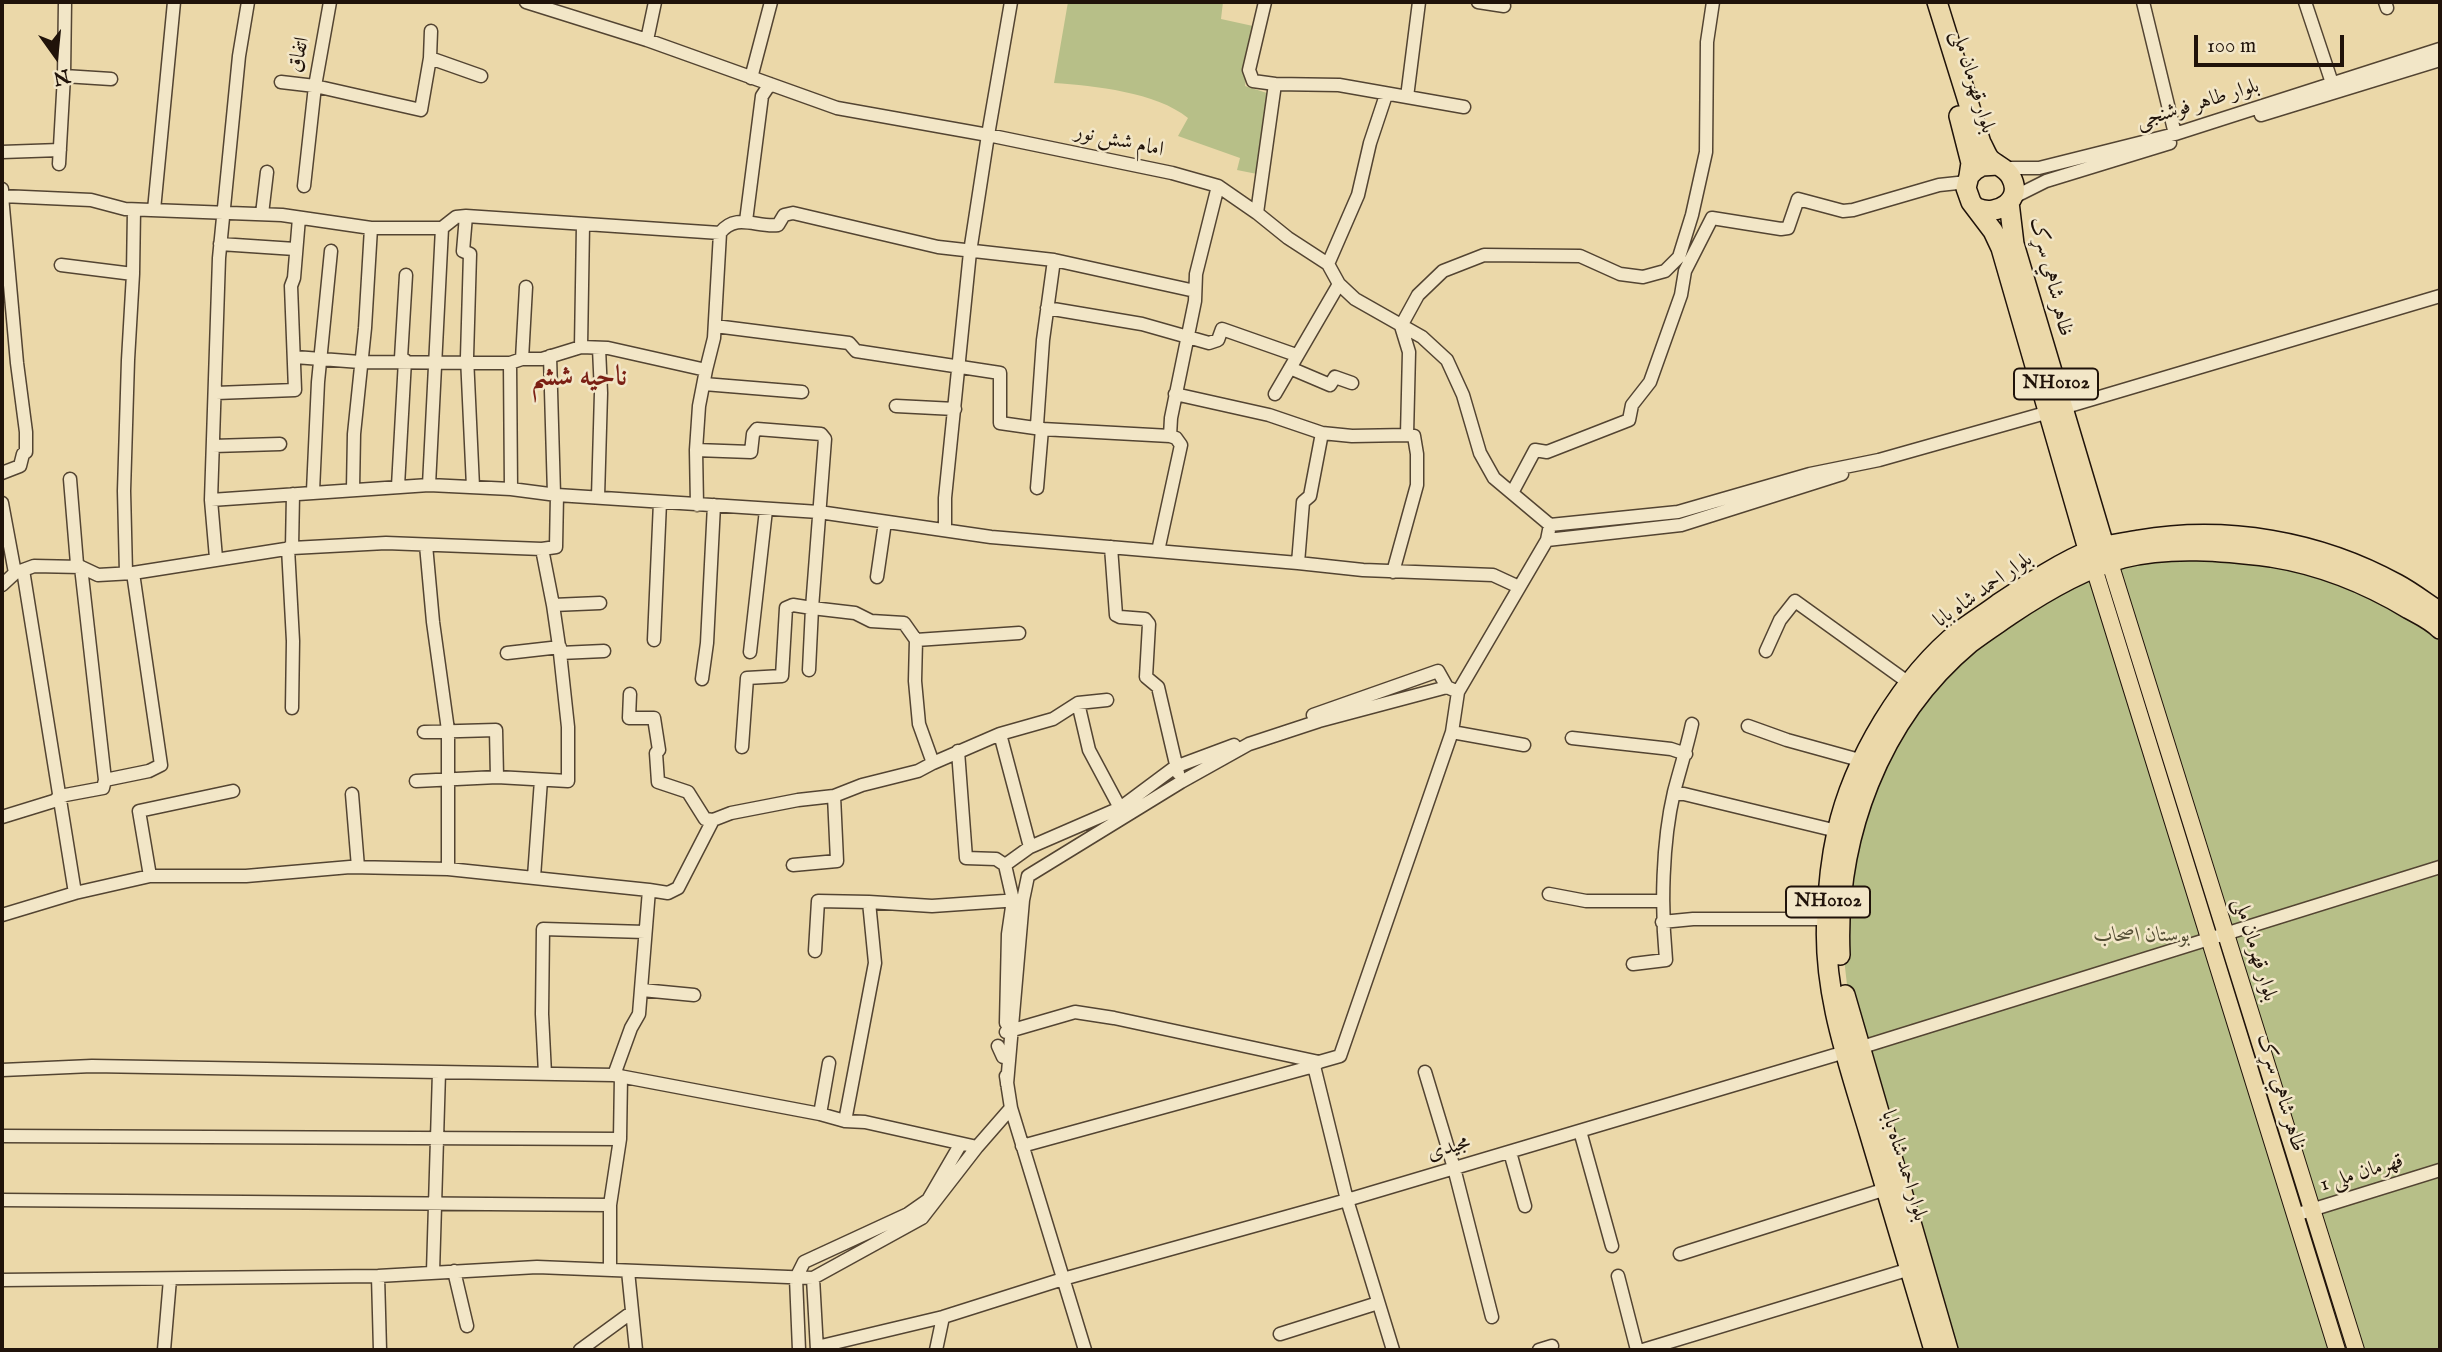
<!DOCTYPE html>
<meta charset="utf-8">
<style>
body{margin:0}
#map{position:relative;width:2442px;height:1352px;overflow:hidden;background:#ebd8a9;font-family:"IM FELL English",serif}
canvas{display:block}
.frame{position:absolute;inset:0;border:4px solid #20130a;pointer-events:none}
.north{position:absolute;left:21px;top:21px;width:70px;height:70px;-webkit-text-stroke:5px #f2e6c7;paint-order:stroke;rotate:165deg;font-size:19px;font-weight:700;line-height:28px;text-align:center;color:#20130a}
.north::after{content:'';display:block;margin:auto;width:24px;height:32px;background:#20130a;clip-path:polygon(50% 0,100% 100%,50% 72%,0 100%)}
.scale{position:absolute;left:2194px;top:35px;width:150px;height:32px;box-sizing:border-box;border:4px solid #20130a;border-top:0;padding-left:9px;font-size:21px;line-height:24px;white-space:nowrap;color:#20130a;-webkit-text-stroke:5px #f2e6c7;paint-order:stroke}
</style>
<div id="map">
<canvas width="2442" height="1352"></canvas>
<div class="frame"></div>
<div class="north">N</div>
<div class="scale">100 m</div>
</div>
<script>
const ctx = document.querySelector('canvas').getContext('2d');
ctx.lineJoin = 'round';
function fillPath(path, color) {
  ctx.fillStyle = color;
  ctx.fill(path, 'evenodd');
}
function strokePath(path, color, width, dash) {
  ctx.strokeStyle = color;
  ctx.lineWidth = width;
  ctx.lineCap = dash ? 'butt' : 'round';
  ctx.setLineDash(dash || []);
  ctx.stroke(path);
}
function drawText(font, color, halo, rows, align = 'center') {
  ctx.font = font + ' "IM FELL English",Amiri,serif';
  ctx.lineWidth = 5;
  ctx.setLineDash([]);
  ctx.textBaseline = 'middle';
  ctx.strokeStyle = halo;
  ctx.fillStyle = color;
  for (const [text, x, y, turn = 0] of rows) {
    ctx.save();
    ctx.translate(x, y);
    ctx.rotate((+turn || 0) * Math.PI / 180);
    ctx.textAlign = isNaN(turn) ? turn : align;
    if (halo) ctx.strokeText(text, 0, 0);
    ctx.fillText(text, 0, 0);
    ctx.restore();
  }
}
fillPath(new Path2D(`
 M1068 2H1223L1221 19 1253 26 1245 86 1267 93 1257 174 1237 170 1240 158 1178 136 1188 118C1156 92 1095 86 1054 83Z
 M2172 559C2193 559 2215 558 2237 559 2294 563 2350 584 2400 613 2413 621 2429 628 2440 639V1350H1954L1848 994 1843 949 1855 837 1912 713 1971 649 2083 580 2121 566Z`), '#b7bf88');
const minor = new Path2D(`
 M65 2 64 76 111 79
 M526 2 647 40 837 108 988 135 1172 173 1218 186 1257 213 1288 238 1328 264 1339 284 1355 299 1422 337 1447 360 1463 395 1480 453 1494 478 1550 525 1547 540 1458 692 1452 732 1340 1056 1319 1062 1314 1066 1347 1200 1393 1350
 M1478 2 1504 6
 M2143 2 2175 134
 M2305 2 2332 83
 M2385 2 2387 8
 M647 40 655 2
 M430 58 481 76
 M751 78 771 2
 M281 82 315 86 330 2
 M1275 84 1339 85 1464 107
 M1407 97 1419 2
 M2261 115 2440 60
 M2 152 60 150
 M59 164 64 76
 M2004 168H2039L2175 134 2440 49
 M304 186 315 86 421 110 430 58 431 31
 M2 189V196L91 200 125 209 282 215 371 228H442L456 217 466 216 463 251 470 254 467 357 473 487
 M2 196 17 363 26 432V452L23 454 20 466 2 473
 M2012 198 2046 181 2170 143
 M154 210 174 2
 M1257 213 1275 84 1253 81 1249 70 1265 2
 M262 214 267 172
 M466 216 720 233C736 212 757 228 778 225L784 215 793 213 938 247 1054 260 1195 291
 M746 221 762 96 770 84
 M220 244 295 249
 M1328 264 1358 195 1370 143 1386 95
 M61 265 133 274 134 210
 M1047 308 1142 324 1209 343 1218 340 1222 329 1296 355
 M715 326 849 343 856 351 1000 373V423L1042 429 1170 436
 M581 347 583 225
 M550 356 554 494
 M295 357 360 362 510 363 522 359H542L581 347 608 348 706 370 699 406 696 450 697 505
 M522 359 526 287
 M510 363 511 489
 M1290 368 1330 385 1335 377 1352 383
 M706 370 714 338 720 233
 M704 384 802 392
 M216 393 295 390 291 286 294 278 299 218
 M1175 394 1269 415 1322 433 1352 436 1407 435
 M1275 394 1339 284
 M896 406 955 409
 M213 446 280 444
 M696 450 751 452 753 434 757 429 821 434 825 439 812 608 793 605 786 608 782 676 747 678 742 747
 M70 479 77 564 81 567 105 780
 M429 485 442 228
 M398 486 405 360 401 358 406 275
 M1037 488 1042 429 1037 425 1043 340 1054 260
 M353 489 354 434 365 328 371 228
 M313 491 318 382 331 251
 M1512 493 1535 450 1547 452 1629 420 1632 405 1650 382 1681 295 1685 271 1712 218 1781 229 1788 228 1798 199 1843 211 1853 210 1939 185 1967 182
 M598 497 601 393 599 348
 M211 500 429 485 511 489 557 495
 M2 503 15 573
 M1550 525 1678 512 1810 474 1879 460 2049 412 2440 296
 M945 530V498L970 252 988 135 1011 2
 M1547 540 1681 525 1842 474
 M426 545 433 622 448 730V869
 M1111 547 1116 615 1120 617 1145 619 1149 624 1146 677 1158 687 1178 773
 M288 548 293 641 292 708
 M292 548 293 494
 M542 549 553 605 600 603
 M1158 551 1181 445 1176 438 1170 436 1171 418 1195 301 1196 274 1218 186
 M216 558 211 500 219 258 239 56 248 2
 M1298 563 1303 502 1310 496 1322 433
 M23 570 75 893
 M1393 572 1417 485V454L1414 436 1407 435 1409 352 1401 326 1418 295 1443 271 1484 255 1580 256 1620 274 1643 277 1665 271 1679 257 1692 215 1706 152 1707 42 1713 2
 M126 573 124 491 128 360 133 274
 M877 577 885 522
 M2 585 15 573 34 566 81 567 98 575 133 573 292 548 386 543 542 549 556 547 557 495 819 512 991 537 1298 563 1363 570 1493 575 1519 587
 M553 605 560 653 604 651
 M654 640 660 502
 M916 640 1019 633
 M1766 651 1780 620 1795 601 1909 683
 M750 652 766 510
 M507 653 560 647
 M809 670 812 608 855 613 871 621 904 623 916 640 915 681 919 724 933 763 1000 734
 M702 679 707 643 714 505
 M630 694 629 718H654L659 750 656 753 658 782 688 792 705 819 713 820 731 813 798 800 834 796 862 785 918 771 933 763
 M1078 703 1089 750 1120 808
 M1313 715 1438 671 1447 687
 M1748 726 1787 740 1863 761
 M424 732 496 730 497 777
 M1452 732 1524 745
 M1572 738 1671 749 1686 754
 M958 751 966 858 996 859 1005 865 1013 900 1008 934 1006 1023
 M416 781 497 777 568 781V727L560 653
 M352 794 358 867
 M1674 794H1684L1837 831
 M2 817 54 801 60 796 103 788 105 780 149 771 161 765 133 573
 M713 820 678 888 668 893 649 890 639 1014 631 1028 614 1075 820 1114 845 1121 865 1122 977 1147
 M1030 847 1000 734 1053 719 1078 703 1107 700
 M793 865 837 861 834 796
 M1005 865 1030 847 1120 808 1175 767 1234 745
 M150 876 139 811 233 791
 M534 877 541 780
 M1549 894 1586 901H1663
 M869 902 932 906 1019 900
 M2 915 75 893 150 876H246L350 867 448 869 649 890
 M1662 922 1693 919H1826
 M815 951 818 901 869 902 875 963 845 1121
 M1633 964 1666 960C1661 908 1662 843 1674 792 1680 769 1687 747 1692 724
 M642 990 694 995
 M1006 1032 1075 1012 1114 1018 1319 1062
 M998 1046 1003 1057
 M1859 1048 2440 867
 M2 1070 92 1066 614 1075
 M1425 1072 1454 1168 1492 1317
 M545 1074 542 1014 543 929 645 932
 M1006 1076 1011 1108 1085 1350
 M1007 1084 1023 900 1028 876 1181 782 1249 744 1319 721 1447 687 1458 692
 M820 1114 829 1063
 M1580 1131 1612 1246
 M2 1136 620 1139
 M1022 1146 1314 1066
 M1510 1152 1525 1206
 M2 1200 610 1205
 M2295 1215 2440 1170
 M1680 1254 1886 1189
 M610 1270V1205L620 1139 621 1076
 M454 1271 467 1326
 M628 1271 636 1350
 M433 1272 439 1072
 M378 1276 380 1350
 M1618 1276 1637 1350
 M813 1278 817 1350
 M2 1280 378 1276 537 1267 813 1278 922 1218 977 1147 1011 1108
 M1280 1334 1378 1303
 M817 1347 943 1317 1063 1279 1347 1200 1845 1052
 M164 1350 170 1279
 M580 1350 632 1312
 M799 1350 796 1278 804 1262 908 1214 928 1200 960 1145
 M936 1350 943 1317
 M1539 1350 1552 1346
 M1643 1350 1910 1269`);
const major = new Path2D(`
 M2110 563 2356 1350
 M2094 568 2337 1350`);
const highway = new Path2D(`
 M1937 2 1981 143C1984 148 1986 154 1989 158 1996 166 2006 167 2011 177 2024 200 1997 217 1977 208
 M1959 116 1971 163 1969 176
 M1998 165 1982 166 1975 170 1969 176 1966 188 1971 202 1993 231 2001 248 2092 563
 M2009 202 2014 244 2108 559
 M1840 955C1835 837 1879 719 1970 643 1983 633 1997 624 2010 615 2044 592 2083 569 2123 558 2170 546 2224 551 2271 557 2321 565 2366 583 2409 609 2420 615 2431 620 2440 629
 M1845 995 1948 1350
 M1934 1350C1912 1277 1891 1205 1869 1132 1848 1062 1822 990 1827 916 1828 888 1831 859 1837 832 1853 760 1903 676 1961 630 1973 621 1986 613 1998 604 2025 586 2064 560 2094 549 2109 544 2124 543 2139 540 2226 525 2319 541 2397 584 2412 592 2426 603 2440 612`);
strokePath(minor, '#534432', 15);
strokePath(major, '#20130a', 18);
strokePath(highway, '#20130a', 22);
strokePath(minor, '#f2e6c7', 12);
strokePath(major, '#ebd8a9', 16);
strokePath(highway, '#ebd8a9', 19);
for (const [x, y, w] of [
 [2056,384,84],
 [1828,902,84]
]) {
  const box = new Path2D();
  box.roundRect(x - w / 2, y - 15.5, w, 31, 5);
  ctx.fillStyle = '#f2e6c7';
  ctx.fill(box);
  strokePath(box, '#20130a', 2);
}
drawText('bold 19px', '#20130a', null, [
 ["NH0102",2056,384],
 ["NH0102",1828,902]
]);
drawText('21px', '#20130a', '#f2e6c7', [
 ["اتفاق",300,55,-77],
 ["بلوار قهرمان ملی",1972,82,73],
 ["بلوار طاهر فوشنجی",2198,105,-17],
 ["امام شش نور",1119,142,12],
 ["ظاهر شاهي سړک",2050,277,76],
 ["بلوار احمد شاه بابا",1984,591,-35],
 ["بلوار قهرمان ملی",2254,950,73],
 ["ظاهر شاهي سړک",2280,1093,73],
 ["مجیدی",1449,1149,-17],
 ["بلوار احمد شاه بابا",1903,1166,73],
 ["قهرمان ملی 1",2362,1174,-17]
]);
drawText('italic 21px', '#554f36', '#f2e6c7', [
 ["بوستان اصحاب",2142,937]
]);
drawText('bold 28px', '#7a1f14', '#f2e6c7', [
 ["ناحیه ششم",579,379]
]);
</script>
